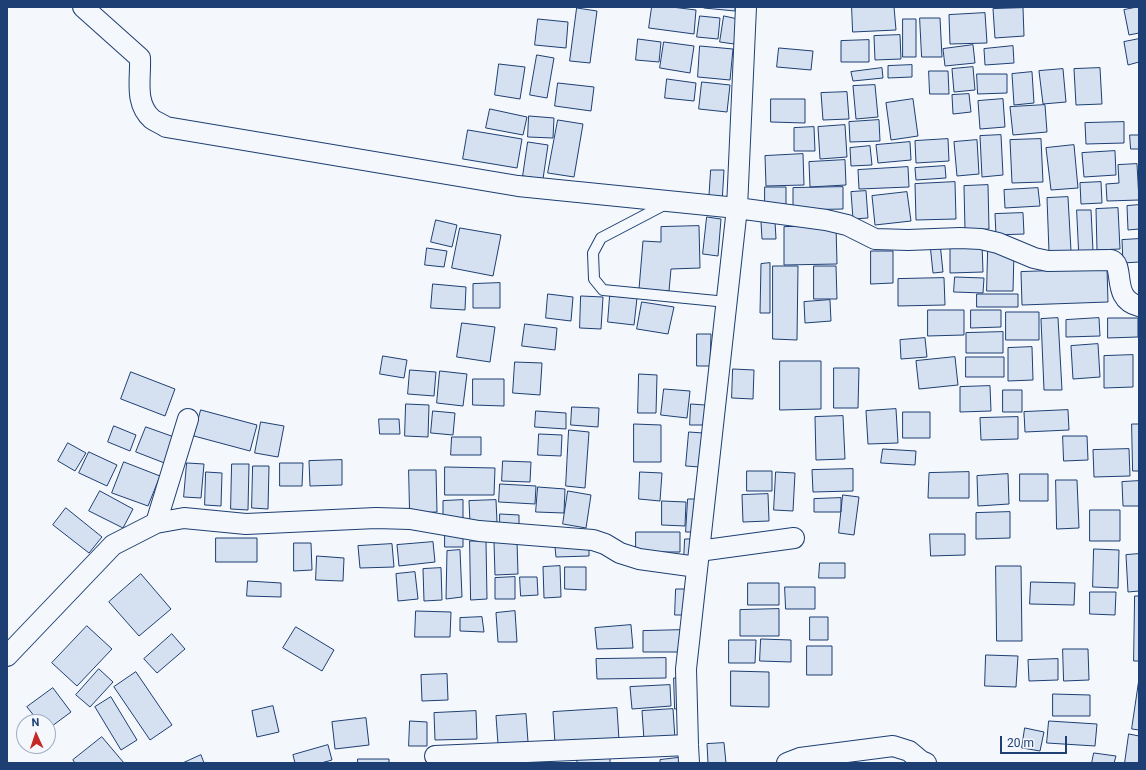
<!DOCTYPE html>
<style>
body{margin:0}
#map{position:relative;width:1146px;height:770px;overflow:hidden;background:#f4f7fb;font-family:Roboto,sans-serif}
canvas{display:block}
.frame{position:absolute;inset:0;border:8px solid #1d3f73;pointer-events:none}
.north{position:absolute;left:16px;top:714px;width:40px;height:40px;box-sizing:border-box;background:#f4f7fb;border:1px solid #9eadc5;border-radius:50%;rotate:357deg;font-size:11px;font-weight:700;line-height:16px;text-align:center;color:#1d3f73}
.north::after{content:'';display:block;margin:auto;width:14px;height:18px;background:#c62828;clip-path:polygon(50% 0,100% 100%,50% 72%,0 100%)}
.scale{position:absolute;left:1000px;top:736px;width:67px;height:18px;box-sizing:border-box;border:2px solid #1d3f73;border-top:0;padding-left:5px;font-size:12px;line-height:14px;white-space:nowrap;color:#1d3f73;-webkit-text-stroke:3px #f4f7fb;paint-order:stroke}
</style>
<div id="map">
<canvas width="1146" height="770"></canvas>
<div class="frame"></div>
<div class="north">N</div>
<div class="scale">20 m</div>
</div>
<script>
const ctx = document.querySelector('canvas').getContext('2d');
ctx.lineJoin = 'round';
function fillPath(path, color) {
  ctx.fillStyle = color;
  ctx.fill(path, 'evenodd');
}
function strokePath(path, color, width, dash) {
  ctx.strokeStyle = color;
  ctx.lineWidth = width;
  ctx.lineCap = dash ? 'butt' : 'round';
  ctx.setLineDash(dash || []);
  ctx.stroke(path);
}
const building = new Path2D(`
 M652 7H672L696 10 694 34 649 28Z
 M704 7H735V11L704 8Z
 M852 7H894L896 30 853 32Z
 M1139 7V33L1129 35 1124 10Z
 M577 8 597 11 590 63 570 61Z
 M1023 8 1024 36 995 38 993 9Z
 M985 13 987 43 950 44 949 15Z
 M700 16 720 18 718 39 697 37Z
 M724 16 738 19 734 44 720 42Z
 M920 18H940L942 57H922Z
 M538 19 568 22 566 48 535 45Z
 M903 19H916V57H903Z
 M900 35 901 59 875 60 874 36Z
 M638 39 661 42 659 62 636 60Z
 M1139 39V62L1128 65 1124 42Z
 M869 40V62H841V41Z
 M664 42 694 46 690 73 660 68Z
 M973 45 975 63 945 66 943 49Z
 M700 46 733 49 730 80 698 77Z
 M1013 46 1014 63 985 65 984 49Z
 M779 48 813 51 811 70 777 67Z
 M537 55 554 58 547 98 530 95Z
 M499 64 525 67 520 99 495 95Z
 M912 65V77L888 78V66Z
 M973 67 975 90 954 92 952 69Z
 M882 68 883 78 853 81 851 72Z
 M1100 68 1102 104 1076 105 1074 69Z
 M1063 69 1066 102 1043 104 1039 71Z
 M929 71H948L949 94H930Z
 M1032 72 1034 103 1014 105 1012 74Z
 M977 74H1007V93L978 94Z
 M667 79 696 83 694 101 665 98Z
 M702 82 730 85 727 112 699 109Z
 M558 83 594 87 591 111 555 106Z
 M875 85 878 117 856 119 853 86Z
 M847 92 849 119 823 120 821 93Z
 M969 94 971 112 953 114 952 95Z
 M771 99H805V123L771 122Z
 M913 99 918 136 891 140 886 103Z
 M1003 99 1005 127 980 129 978 101Z
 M1045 105 1047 132 1013 135 1010 107Z
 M490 109 527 117 523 135 486 128Z
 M529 116 554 118 553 138 528 137Z
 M558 120 583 124 574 177 548 173Z
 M879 120 880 141 850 142 849 122Z
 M1124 122V143L1086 144 1085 123Z
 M845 125 847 157 820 159 818 127Z
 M814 127 815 151H794V128Z
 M468 130 522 139 517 168 463 159Z
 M1001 135 1003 175 982 177 980 136Z
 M1130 135H1139V149H1131Z
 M948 139 949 161 916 163 915 141Z
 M1041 139 1043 182 1012 183 1010 140Z
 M977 140 979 174 957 176 954 142Z
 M528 142 548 145 543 179 523 176Z
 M910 142 911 160 878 163 876 145Z
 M1074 145 1078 188 1051 190 1046 148Z
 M870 146 872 165 851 166 850 148Z
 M1115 151 1116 175 1084 177 1082 153Z
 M803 154 804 185 766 186 765 156Z
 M845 160 846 185 810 187 809 162Z
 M1137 164 1139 200 1107 201 1106 184 1119 183 1118 165Z
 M945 166 946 178 916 180 915 168Z
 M908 167 909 187 859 189 858 170Z
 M711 170H724L722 203 709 202Z
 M955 182 956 219 916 220 915 184Z
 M1101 182 1102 203 1081 204 1080 183Z
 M988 185 989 229 965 230 964 186Z
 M765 187H786V207H765Z
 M843 187V209L793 210V188Z
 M1038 188 1040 206 1005 208 1004 190Z
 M866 191 868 218 853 219 851 192Z
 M907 192 911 221 875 225 872 196Z
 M1068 197 1071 251 1049 252 1047 198Z
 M1139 205V229L1128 230 1127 206Z
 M1118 208 1120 249 1097 250 1096 209Z
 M1077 210H1091L1093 251H1079Z
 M1023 213 1024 234 996 235 995 214Z
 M707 217 721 219 718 256 703 254Z
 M436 220 457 225 452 247 431 242Z
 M775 221 776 239H762L761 222Z
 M699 226 700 268 671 269 669 291 639 289 643 241 661 242V227Z
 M836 226 837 264 784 265V227Z
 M460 228 501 235 493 276 452 268Z
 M1139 239V262L1123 263 1122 240Z
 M940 243 943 272 933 273 930 244Z
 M982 243 983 272 950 273V244Z
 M427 248 447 251 444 267 425 265Z
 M871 251H893V283L871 284Z
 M988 251H1014L1013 291H987Z
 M770 263V313H760L761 264Z
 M773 266H798L797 340 773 339Z
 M814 266H836L837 299H814Z
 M1107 269 1108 302 1022 305 1021 272Z
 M955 277 984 278 983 293 954 292Z
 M944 278 945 305 898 306V279Z
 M500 283V308H473V284Z
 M433 284 466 287 465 310 431 308Z
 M548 294 573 297 571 321 546 318Z
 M977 294H1018V307H977Z
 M581 296 603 297 601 329 580 328Z
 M610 296 637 298 634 325 608 322Z
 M830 300 831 321 805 323 804 302Z
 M642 302 674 307 668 334 637 329Z
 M928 310H964V335L928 336Z
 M971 310H1001V327L971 328Z
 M1006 312H1039V340H1006Z
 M1058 318 1062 390H1044L1041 319Z
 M1099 318 1100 336 1066 337V320Z
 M1108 318H1138V337L1108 338Z
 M462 323 495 327 490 362 457 357Z
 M525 324 557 328 555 350 522 346Z
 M1003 332V353H966V333Z
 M697 334H711L710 366H697Z
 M925 338 927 357 901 359 900 340Z
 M1098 344 1100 377 1073 379 1071 346Z
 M1032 347 1033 380 1008 381V348Z
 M1133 355V387L1104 388V356Z
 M383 356 407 360 404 378 380 374Z
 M955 357 958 385 919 389 916 361Z
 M966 357H1004V377H966Z
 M780 361H821V409L780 410Z
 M515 362 542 363 540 395 513 393Z
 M834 368H859L858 408H834Z
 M733 369 754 370 753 399 732 398Z
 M410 370 436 372 434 396 408 394Z
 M440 371 467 374 463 406 437 403Z
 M131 372 175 389 165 416 121 399Z
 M639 374 657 375 656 413H638Z
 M473 379H504V406L473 405Z
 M990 386 991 411 960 412V387Z
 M664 389 690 391 687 418 661 415Z
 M1003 390H1022V412H1003Z
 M406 404 429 405 428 437 405 436Z
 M691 404 705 405 704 425H690Z
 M572 407 599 408 598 427 571 425Z
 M896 409 898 443 868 444 866 411Z
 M201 410 257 425 250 451 194 436Z
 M1068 410 1069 430 1025 432 1024 412Z
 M433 411 455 413 453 435 431 433Z
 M536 411 566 413V429L535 427Z
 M903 412H930V438H903Z
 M843 416 845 459 816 460 815 417Z
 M1018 417V439L981 440 980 418Z
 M379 419H399L400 434H380Z
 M261 422 284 426 278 457 255 453Z
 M634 424 661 425V462H634Z
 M1132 424H1139V471H1133Z
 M114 426 136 435 130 451 108 442Z
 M146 427 177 438 167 464 136 452Z
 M569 430 589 432 585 488 566 486Z
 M689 432 703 433 700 467 686 466Z
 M539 434 562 435 561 456 538 455Z
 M1063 436H1087L1088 460 1064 461Z
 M452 437H481V455H451Z
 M68 443 86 453 75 471 58 461Z
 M883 449 916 451 915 465 881 463Z
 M1129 449 1130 476 1094 477 1093 450Z
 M89 452 117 465 107 486 79 473Z
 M342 460V485L310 486 309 461Z
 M503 461 531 462 530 482 502 481Z
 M124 462 160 476 148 506 112 493Z
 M187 463 204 464 201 498 184 497Z
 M280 463H303L302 486H280Z
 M232 464H249L248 510 231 509Z
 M253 466H269L268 509 252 508Z
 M445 467 495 468 494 495H445Z
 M853 469V491L813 492 812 470Z
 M409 470H436L437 512 410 513Z
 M747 471H772V491H747Z
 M206 472 222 473 221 506 205 505Z
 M640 472 662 473 660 501 639 499Z
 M776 472 795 473 793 511 774 510Z
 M969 472V498H928L929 473Z
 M1008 474 1009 504 978 506 977 476Z
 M1020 474H1048V501H1020Z
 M1056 480H1077L1079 528 1057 529Z
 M1139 481V506H1123L1122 482Z
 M500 484 536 486 535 504 499 502Z
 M538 487 565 489 564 513 536 512Z
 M100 491 133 509 123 528 89 511Z
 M568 491 591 495 586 528 563 524Z
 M768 494 769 521 743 522 742 495Z
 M843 495 859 497 854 535 839 533Z
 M841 498V512H814V499Z
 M688 499H698L696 532H686Z
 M463 500V521H443V501Z
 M496 500 497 522 470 523 469 501Z
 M662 501 686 502 685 526 662 525Z
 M66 508 102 537 89 553 53 525Z
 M1090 510H1120V541H1090Z
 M1010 512V538L976 539V513Z
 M500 514 519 515V527H500Z
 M636 532H680V552H636Z
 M445 533H463V547H445Z
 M930 534H965V555L931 556Z
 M216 538H257V562H216Z
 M685 539H694L692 560H684Z
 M470 541H486L487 599 471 600Z
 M517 541 518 574 495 575 494 542Z
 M433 542 435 562 399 566 397 545Z
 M294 543H311L312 570 294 571Z
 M392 544 394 567 360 568 358 546Z
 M589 546V556L556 557 555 547Z
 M1094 549 1119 550 1118 588 1093 587Z
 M460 550 462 597 446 599 447 551Z
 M1139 554V591L1128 592 1126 555Z
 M317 556 344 558 343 581 316 580Z
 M820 563H845V578H819Z
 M560 566 561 597 544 598 543 567Z
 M996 566H1021L1022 641H997Z
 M565 567H586V590L565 589Z
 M441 568 442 600 424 601 423 569Z
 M415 572 418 599 398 601 396 574Z
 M141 574 171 609 139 636 109 602Z
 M515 577V599H495V578Z
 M520 577H537L538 595 521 596Z
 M248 581 281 583V597L247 596Z
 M1031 582 1075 583 1074 605 1030 604Z
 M748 583H779V605H748Z
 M785 587H815V609H786Z
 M676 589H690L689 615H675Z
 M1090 592H1116L1115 615 1090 614Z
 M1135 596H1139V661H1134Z
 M779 609V636H740V610Z
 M416 611 451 612 450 637H415Z
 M515 611 517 642H498L496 613Z
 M482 617 484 632 460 631V618Z
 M810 617H828V640H810Z
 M631 625 633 648 597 649 595 628Z
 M87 626 112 649 77 686 52 663Z
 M296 627 334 650 322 671 283 648Z
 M684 630V652H643V631Z
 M172 634 185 649 157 673 144 659Z
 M761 639 791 640V662L760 661Z
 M729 640H756L755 663H729Z
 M807 646H832V675H807Z
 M1063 649H1088L1089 680 1064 681Z
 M986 655 1018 656 1016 687 985 686Z
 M666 658V678L597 679 596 659Z
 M1058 659V680L1029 681 1028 660Z
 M99 669 113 682 90 707 76 695Z
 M731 671 769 672V707L731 706Z
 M136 672 172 725 150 740 114 687Z
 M447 674 448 700 422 701 421 675Z
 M674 678H683L685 708 675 709Z
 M1139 679V730L1132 729Z
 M670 685 671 706 632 709 630 687Z
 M53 688 71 712 48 729V722H39L27 707Z
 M1053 694 1090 695V716H1053Z
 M111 697 137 740 121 750 95 707Z
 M273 706 279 732 257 737 252 711Z
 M617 708 619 740 555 744 553 712Z
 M673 709 675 739 644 740 642 711Z
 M476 711 477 739 435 740 434 713Z
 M526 714 528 742 498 744 496 716Z
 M366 718 369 745 335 749 332 722Z
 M410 721 427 722V746H409Z
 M1049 721 1097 724 1095 746 1047 743Z
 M1025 728 1044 732 1040 751 1022 748Z
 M1129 734 1139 736V763H1125Z
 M102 737 124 763H75L73 760Z
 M724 743 726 763H708L707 744Z
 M328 745 332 760 321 763H295L293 755Z
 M1094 753 1116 756 1114 763H1092Z
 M201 755 204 763H183Z
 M685 757V763H660V760Z
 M610 758V763H577V759Z
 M358 759H389V763H358Z`);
fillPath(building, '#d5e0f0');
strokePath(building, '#1d3f73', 1);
const service = new Path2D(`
 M666 204 601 238 593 253 594 279 603 290 727 302`);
const minor = new Path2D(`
 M83 7 140 58C141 79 134 103 152 119 156 122 162 124 166 127L518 186 737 208 826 220 847 225 875 239 908 240 960 238 981 239 998 243 1034 258 1048 261 1111 260C1126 265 1110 299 1139 306
 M156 523 188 419
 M699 551 794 538
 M7 656 113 545 156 523 184 518 246 524 376 518 410 519 479 531 593 540 605 544 620 553 639 559 697 567
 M435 756 688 745
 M689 763 688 745 686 669 737 208 746 7
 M787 763 800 758 893 746 909 751 921 761 926 763`);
strokePath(service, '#1d3f73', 12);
strokePath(minor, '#1d3f73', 22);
strokePath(service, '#f4f7fb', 10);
strokePath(minor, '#f4f7fb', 20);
</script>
